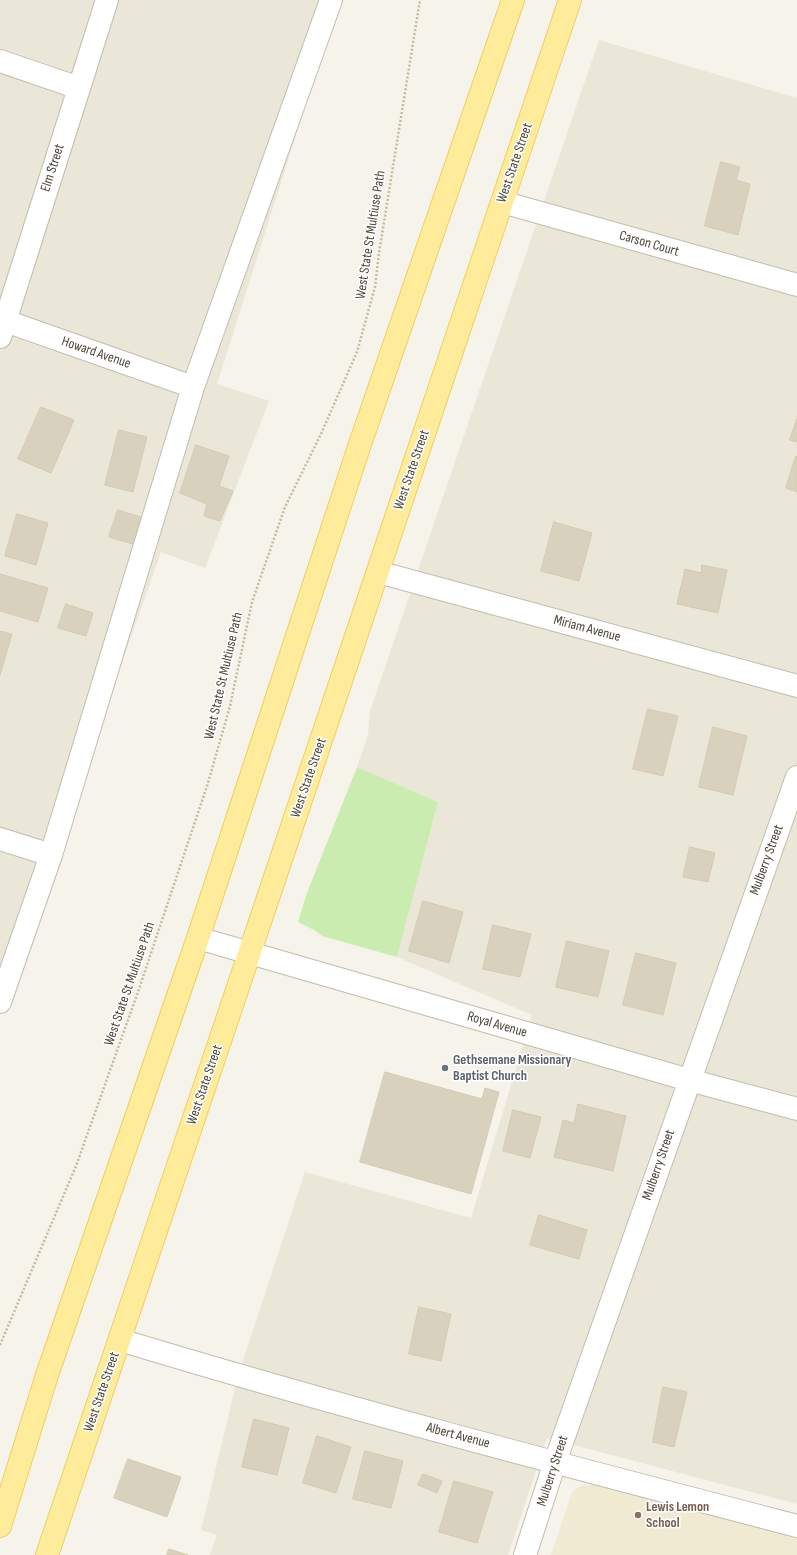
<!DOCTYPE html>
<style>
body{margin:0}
canvas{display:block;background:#f6f3ea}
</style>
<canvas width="797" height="1555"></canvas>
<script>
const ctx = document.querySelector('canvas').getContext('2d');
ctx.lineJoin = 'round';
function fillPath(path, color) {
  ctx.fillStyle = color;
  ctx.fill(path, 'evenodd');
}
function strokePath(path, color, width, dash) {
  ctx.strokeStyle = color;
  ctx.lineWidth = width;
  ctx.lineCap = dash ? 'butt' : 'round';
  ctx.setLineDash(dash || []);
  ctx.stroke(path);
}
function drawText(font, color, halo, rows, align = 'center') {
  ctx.font = font + ' "Sofia Sans Condensed",sans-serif';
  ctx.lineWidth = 3;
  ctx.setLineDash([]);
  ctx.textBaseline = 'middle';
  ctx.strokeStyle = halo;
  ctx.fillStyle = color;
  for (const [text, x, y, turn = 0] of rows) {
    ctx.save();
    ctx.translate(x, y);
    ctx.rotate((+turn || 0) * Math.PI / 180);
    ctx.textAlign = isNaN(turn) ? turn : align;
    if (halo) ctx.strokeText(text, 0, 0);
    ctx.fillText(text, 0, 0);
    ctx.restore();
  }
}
fillPath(new Path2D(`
 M0 0H339L217 384 269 401 205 568 161 552 0 1009Z
 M599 40 797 98V1504L547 1438 508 1555H210L217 1535 201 1530 238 1376 305 1172 471 1218 532 1015 397 957 438 802 357 767 368 735 370 711Z`), '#eae6d8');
fillPath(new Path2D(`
 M595 1484 797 1537V1555H551L572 1492 581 1486Z`), '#f0ead3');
fillPath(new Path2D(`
 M357 767 438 802 397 957 322 936 314 930 298 922 307 893Z`), '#cbecb1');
const building = new Path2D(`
 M721 162 740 167 736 180 750 184 738 235 705 226Z
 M41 407 74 420 51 473 18 459Z
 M797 419V442L790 440Z
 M119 430 147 437 133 492 105 485Z
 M196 445 229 456 219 486 233 491 220 521 204 516 207 504 180 493Z
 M796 456 797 457V492L786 488Z
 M118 510 144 518 136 545 109 537Z
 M17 514 48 523 36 565 5 556Z
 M554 522 592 533 579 581 541 571Z
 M702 565 727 570 718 613 677 604 685 569 701 573Z
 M0 574 48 588 38 622 0 611Z
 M66 604 93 613 86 636 58 628Z
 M0 631 12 634 0 675Z
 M648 709 678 716 663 776 633 769Z
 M713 727 747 736 733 795 699 787Z
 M690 847 715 853 708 882 683 877Z
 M423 901 463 912 449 963 409 951Z
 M493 925 531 934 520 977 483 969Z
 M567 941 609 951 598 997 556 987Z
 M636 953 676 963 663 1015 623 1005Z
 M385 1072 482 1099 485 1088 499 1092 471 1194 360 1162Z
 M578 1104 626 1116 613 1171 554 1157 563 1120 574 1123Z
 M513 1110 541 1117 530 1158 503 1151Z
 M539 1215 587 1230 579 1259 530 1245Z
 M419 1307 451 1314 441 1361 409 1354Z
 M663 1387 687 1392 674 1447 653 1442Z
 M254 1419 289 1428 277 1475 242 1467Z
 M317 1436 351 1447 336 1493 303 1483Z
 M365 1451 403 1461 391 1508 353 1499Z
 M128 1459 181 1477 167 1517 114 1498Z
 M423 1474 442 1481 437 1493 418 1485Z
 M454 1481 493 1492 477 1543 439 1532Z
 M169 1549 188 1555H167Z`);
fillPath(building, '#d8d1be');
strokePath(building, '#d4cab1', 1);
const minor = new Path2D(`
 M0 61 79 88
 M502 202 797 285
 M0 319 193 387
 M0 337 107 0
 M378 572 797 686
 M0 839 51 855
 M198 938 689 1080 797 1109
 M0 1002 51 855 193 387 331 0
 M120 1340C344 1408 571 1467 797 1526
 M525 1555 555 1462 797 777`);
const major = new Path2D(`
 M0 1526 47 1375 198 938 359 447 513 0
 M47 1555 570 0`);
strokePath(minor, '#c2bdac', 24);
strokePath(major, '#ecd062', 24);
strokePath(new Path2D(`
 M0 1345 76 1166 139 989 208 783 230 706 252 602 285 507 321 434 357 352 375 287 379 253 420 0`), '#c5ba9c', 2.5, [2, 2]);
strokePath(minor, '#fff', 22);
strokePath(major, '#ffec9a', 22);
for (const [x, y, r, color] of [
 [445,1068,4,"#6b7280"],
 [638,1515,4,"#8d6e63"]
]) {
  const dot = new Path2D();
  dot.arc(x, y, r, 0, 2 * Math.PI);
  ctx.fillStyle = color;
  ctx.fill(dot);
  strokePath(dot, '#fff', 1.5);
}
drawText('14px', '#4b4537', '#fff', [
 ["West State Street",515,163,-71],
 ["Elm Street",53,168,-72],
 ["West State St Multiuse Path",371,235,-81],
 ["Carson Court",649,244,16],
 ["Howard Avenue",96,353,19],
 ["West State Street",412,470,-71],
 ["Miriam Avenue",587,629,15],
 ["West State St Multiuse Path",224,676,-77],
 ["West State Street",309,778,-71],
 ["Mulberry Street",767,860,-70],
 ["West State St Multiuse Path",130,984,-71],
 ["Royal Avenue",497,1025,16],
 ["West State Street",205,1085,-71],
 ["Mulberry Street",659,1165,-71],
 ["West State Street",102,1392,-71],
 ["Albert Avenue",458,1436,15],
 ["Mulberry Street",553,1471,-72]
]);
drawText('bold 14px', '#5b616d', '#fff', [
 ["Gethsemane Missionary",453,1060],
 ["Baptist Church",453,1076]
], 'left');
drawText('bold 14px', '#785e54', '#fff', [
 ["Lewis Lemon",646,1507],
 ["School",646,1523]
], 'left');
</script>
